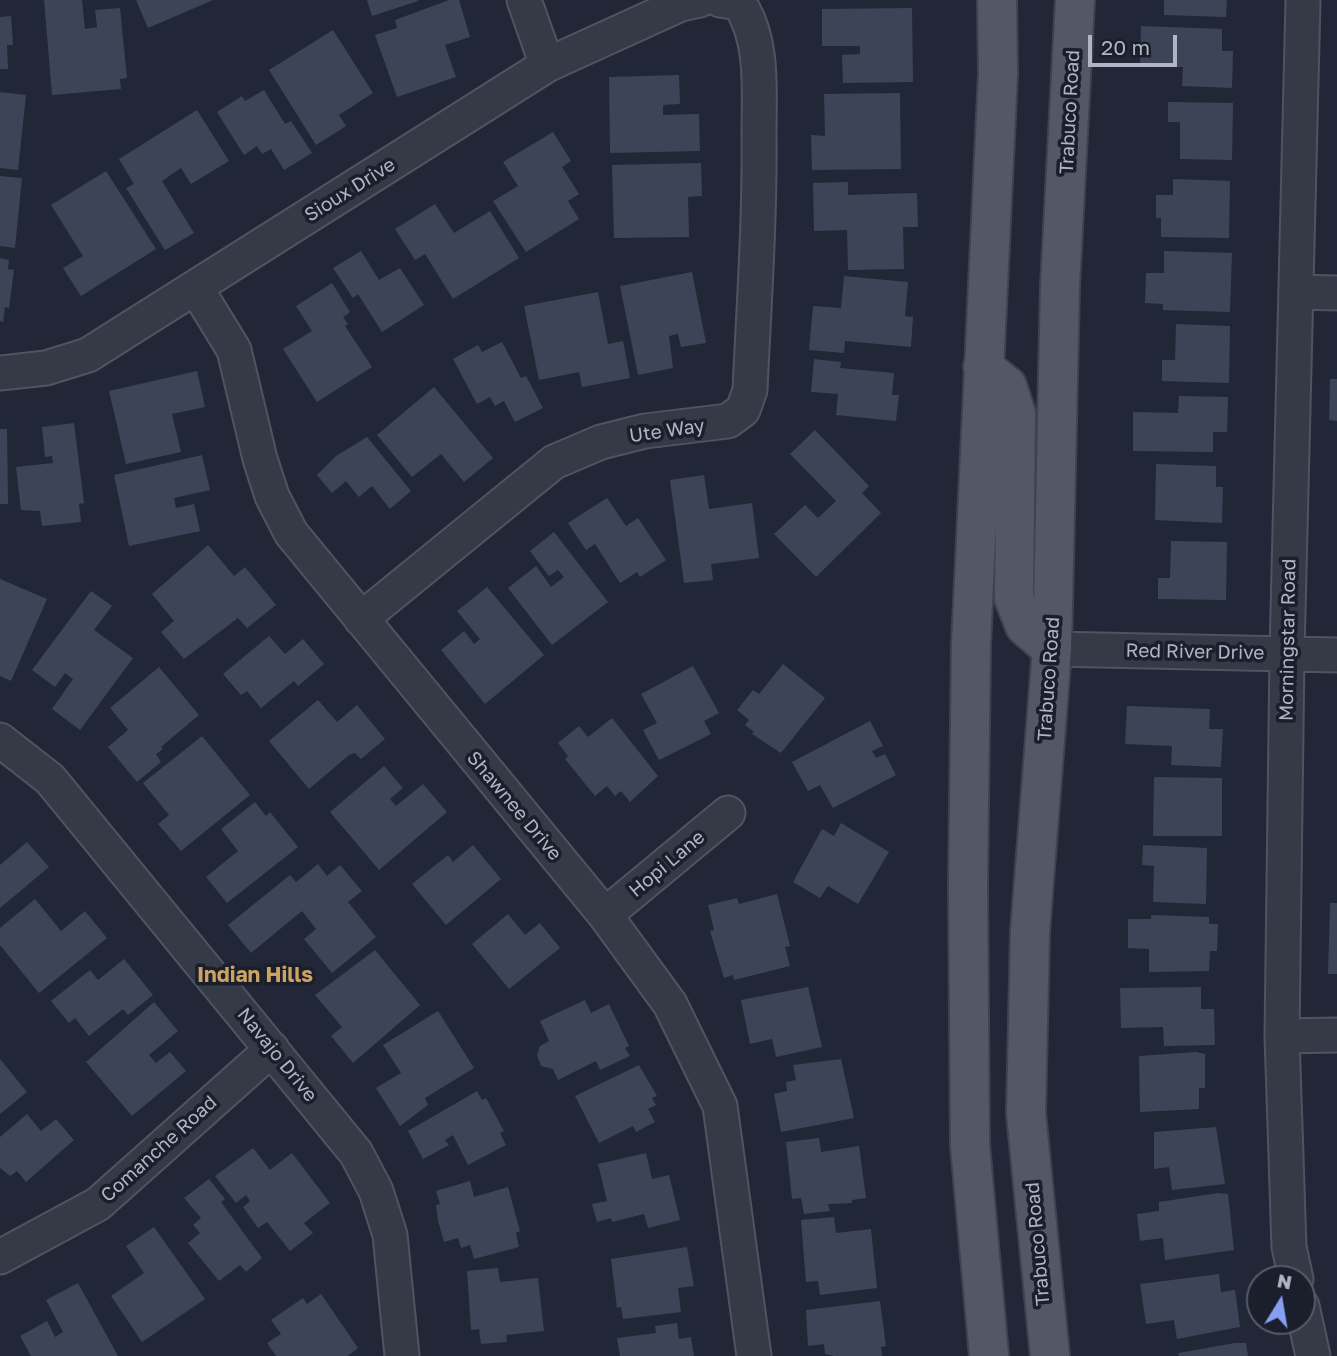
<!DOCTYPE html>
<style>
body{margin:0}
#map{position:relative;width:1337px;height:1356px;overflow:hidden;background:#222737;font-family:"Golos Text",sans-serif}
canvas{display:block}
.north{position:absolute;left:1246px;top:1265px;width:70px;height:70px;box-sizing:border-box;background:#1b1f2c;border:2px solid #575b69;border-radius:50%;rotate:11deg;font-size:19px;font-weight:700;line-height:28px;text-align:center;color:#b0b4c4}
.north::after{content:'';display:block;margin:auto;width:24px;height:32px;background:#889ef1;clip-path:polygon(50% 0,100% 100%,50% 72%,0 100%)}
.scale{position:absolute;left:1088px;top:35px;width:89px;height:32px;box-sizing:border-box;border:4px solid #b0b4c4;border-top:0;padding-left:9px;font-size:21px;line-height:24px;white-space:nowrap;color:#b0b4c4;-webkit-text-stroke:5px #1b1f2c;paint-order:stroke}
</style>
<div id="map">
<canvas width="1337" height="1356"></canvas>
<div class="north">N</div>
<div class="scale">20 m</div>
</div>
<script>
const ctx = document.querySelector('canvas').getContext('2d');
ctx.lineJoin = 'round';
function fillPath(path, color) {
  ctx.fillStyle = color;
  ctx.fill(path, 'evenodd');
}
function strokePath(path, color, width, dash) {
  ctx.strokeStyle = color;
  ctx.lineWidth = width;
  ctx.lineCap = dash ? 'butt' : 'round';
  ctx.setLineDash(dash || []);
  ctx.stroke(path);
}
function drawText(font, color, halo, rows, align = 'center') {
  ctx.font = font + ' "Golos Text",sans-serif';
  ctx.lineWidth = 7;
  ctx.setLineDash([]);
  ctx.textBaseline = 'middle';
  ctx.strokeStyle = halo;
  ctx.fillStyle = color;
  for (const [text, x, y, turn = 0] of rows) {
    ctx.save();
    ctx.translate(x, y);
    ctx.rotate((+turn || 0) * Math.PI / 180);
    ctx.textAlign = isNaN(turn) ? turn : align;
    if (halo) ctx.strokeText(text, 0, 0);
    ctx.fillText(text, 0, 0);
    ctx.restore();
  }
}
fillPath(new Path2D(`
 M44 0H82L85 29 97 27 95 10 120 8 127 78 120 79 121 89 52 95Z
 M136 0H213L148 28Z
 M367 0H418V1L372 16Z
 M449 0H459L470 37 445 45 456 77 397 97 375 35 397 28 395 20Z
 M1164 0H1227L1226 17 1164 15Z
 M912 8 913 82 843 83 842 55 860 54V46H822V9Z
 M11 16 13 45H7L8 69H0V17Z
 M1141 26 1222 29V51H1233L1232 88 1182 86 1183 67 1140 66Z
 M333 30 373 93 339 115 346 126 316 145 269 70Z
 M679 75 680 104 663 105V115L699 114 700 151 610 153 609 77Z
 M264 90 285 124 291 121 312 153 284 170 271 149 262 154 257 146 244 155 217 112 242 96 245 101Z
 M0 92 26 95 18 170 0 168Z
 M900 93 901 169 812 170 811 135 825 136 824 94Z
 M1168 102 1233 103 1232 160 1180 159V122H1168Z
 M197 110 229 161 191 184 181 168 162 181 194 233 165 250 126 188 134 184 119 159Z
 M553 132 571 161 562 167 579 194 568 201 579 219 526 252 493 201 518 186 503 162Z
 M701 163 702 196 688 197 689 237 614 238 612 165Z
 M106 171 156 249 81 296 63 268 83 256 51 205Z
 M0 176 22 178 15 248 0 246Z
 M1173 179 1230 181 1229 238 1161 237V218H1156V195H1173Z
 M848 182V195L917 193 918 227H903L904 269 848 270 847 230 814 231 813 183Z
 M435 204 454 233 490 211 519 258 453 299 425 254 415 260 395 229Z
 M361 251 379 280 400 268 424 305 382 332 358 294 353 298 333 268Z
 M1164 251 1232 253 1230 312 1163 310V304L1145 303 1146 273H1164Z
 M0 258 9 260 8 269 14 270 9 308 5 307 3 322 0 321Z
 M692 272 706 343 681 347 678 334 669 336 673 368 638 375 620 286Z
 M844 276 908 282 905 316 913 317 911 347 845 341 844 353 809 350 813 306 841 308Z
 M332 283 350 312 343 317 348 324 345 326 372 367 317 402 283 349 312 331 296 306Z
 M598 292 608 344 623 341 630 378 582 387 579 372 539 380 524 306Z
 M1176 324 1230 326 1229 383 1162 381V360H1175Z
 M502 342 521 378 526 376 543 408 515 422 504 401 495 406 490 397 477 404 453 359 478 345 482 352Z
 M814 359 841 362 840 368 894 373 892 395H899L896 421 836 415 838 394 811 392Z
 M197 371 205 407 172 414 181 452 126 464 109 391Z
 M1330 379H1337V421L1329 420Z
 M434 387 493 458 464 482 441 454 412 477 377 435Z
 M1179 396 1228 397 1227 432H1213V452L1133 451V412L1178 413Z
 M74 423 84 503 79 504 81 522 42 526 40 511 21 510 16 467 53 463 52 456 45 457 42 427Z
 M0 429H7L8 504H0Z
 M815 430 869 486 862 493 881 513 816 577 774 534 805 505 818 518 836 501 790 454Z
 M367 437 411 491 390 509 372 486 359 497 346 481 332 493 317 475 336 456Z
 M202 455 210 490 174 498 176 508 194 504 200 531 129 546 114 475Z
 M1156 464 1216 466V487H1223L1222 523 1155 520Z
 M704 475 709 509 752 503 759 558 711 564 713 580 684 583 670 480Z
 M607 498 626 526 638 518 666 560 640 577 637 572 620 583 595 544 586 550 568 523Z
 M554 532 608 602 552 645 508 588 536 566 551 587 564 577 558 570 549 576 530 551Z
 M1171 541 1227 542 1226 600 1158 599V578H1170Z
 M208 545 234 576 245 567 276 605 247 628 238 618 184 659 161 632 174 621 152 594Z
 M0 579 47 599 11 681 0 676Z
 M487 587 544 655 485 704 441 650 464 631 474 644 480 639 457 611Z
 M91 591 112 606 94 630 133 658 80 730 52 709 73 679 65 673 55 687 32 670Z
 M269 636 285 654 303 639 324 664 298 686 294 681 261 708 247 691 241 695 223 674Z
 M783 664 825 698 781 753 752 734 754 732 745 725 749 720 737 710 753 690 759 694Z
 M693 666 719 713 704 721 711 734 659 760 643 730 657 723 641 694Z
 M159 667 199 715 161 747 163 749 156 754 161 762 137 782 108 747 128 730 110 708Z
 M318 700 337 722 357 705 385 739 361 759 355 753 349 755 309 789 269 741Z
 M1127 706 1210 709 1209 729H1223L1221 767 1171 765 1172 746 1125 744Z
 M612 718 658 776 630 802 621 791 615 796 607 786 595 796 565 759 568 756 558 743 579 726 588 737Z
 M870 721 883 746 872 751 876 758 885 754 896 775 833 808 820 785 808 791 792 762Z
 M202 736 250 795 181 851 158 824 169 815 143 783Z
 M384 766 403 788 390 799 396 806 423 784 447 812 379 870 330 812Z
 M1154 777 1222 778V836H1153Z
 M255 802 266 816 270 812 298 847 227 903 206 877 238 851 221 829Z
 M841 823 889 852 858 904 828 886 820 898 793 882 822 829 834 836Z
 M27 842 49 867 0 908V865Z
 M473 845 501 879 446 925 412 884 448 855 453 862Z
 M1143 845 1207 848 1206 904 1153 902 1154 866 1142 865Z
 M318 864 327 876 340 865 362 891 348 902 376 937 332 973 304 939 316 929 302 911 251 953 228 925 290 875 296 882Z
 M777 894 790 946 785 947 790 966 734 980 733 975 724 978 710 931 714 930 708 905 737 898 739 904Z
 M35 899 61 931 85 911 107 938 39 993 0 945V928Z
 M1330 903H1337V974H1328Z
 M508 914 525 935 540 923 560 948 509 989 472 944Z
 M1151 915 1209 917V924H1218L1217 951H1210L1209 971 1149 972V949L1128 948V919H1151Z
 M375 950 420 1005 353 1063 331 1036 342 1027 315 995Z
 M124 959 153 995 128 1015 123 1009 89 1036 75 1018 69 1023 51 1001 90 970 98 980Z
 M808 987 822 1047 776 1057 772 1039 750 1044 741 1000Z
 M1201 987V1009H1214L1215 1045 1164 1046 1163 1027 1121 1028 1120 988Z
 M585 1000 591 1013 609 1004 629 1046 625 1048 630 1056 600 1070 596 1061 558 1080 553 1069 541 1066 537 1055 540 1046 549 1041 540 1021Z
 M154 1002 178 1031 149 1055 156 1063 170 1052 186 1071 132 1116 86 1062Z
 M438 1011 474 1068 425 1098 428 1105 400 1126 376 1088 401 1073 383 1045Z
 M1196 1052 1205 1054V1088H1199V1109L1140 1112 1139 1056Z
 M0 1059 27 1092 0 1114Z
 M841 1059 854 1118 781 1132 774 1094 787 1091 786 1082 796 1080 793 1065Z
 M639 1065 657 1096 652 1098 656 1105 648 1109 655 1122 636 1132 633 1126 599 1143 575 1096Z
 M477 1091 482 1100 486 1098 504 1131 500 1133 506 1145 468 1165 453 1135 445 1140 449 1145 423 1159 408 1131Z
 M27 1114 41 1131 56 1119 74 1140 26 1182 17 1171 10 1176 0 1168V1137Z
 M1216 1127 1225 1184 1172 1190 1169 1167 1154 1169V1132Z
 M819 1138 821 1152 859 1146 866 1198 852 1200V1203L828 1204 830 1211 804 1214 801 1198 792 1199 786 1142Z
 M253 1148 270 1170 292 1153 330 1203 304 1223 313 1233 290 1251 267 1222 258 1228 243 1207 250 1201 246 1195 236 1203 215 1176Z
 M646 1153 652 1179 669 1175 680 1220 648 1228 644 1214 612 1222 611 1218 597 1222 592 1204 607 1201 598 1164Z
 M209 1179 225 1199 221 1202 262 1258 246 1272 240 1265 219 1281 188 1243 200 1233 193 1225 201 1218 184 1198Z
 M470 1181 474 1197 508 1187 520 1231 516 1233 519 1247 474 1259 470 1245 461 1248 458 1238 444 1242 438 1221 436 1205 440 1204 436 1191Z
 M1218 1193 1228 1194 1234 1250 1165 1260 1163 1238 1140 1241 1137 1214 1159 1211V1202Z
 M834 1217 836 1233 871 1229 877 1288 820 1295 818 1281 806 1282 801 1220Z
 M154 1227 205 1299 142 1342 111 1296 144 1273 126 1246Z
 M687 1247 694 1286 678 1288 681 1312 623 1319 621 1307 617 1308 611 1259Z
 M498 1268 500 1282 538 1278 544 1331 506 1335 507 1342 481 1344 479 1329 471 1330 467 1271Z
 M1219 1274 1221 1292 1235 1290 1240 1327 1177 1339 1174 1320 1146 1324 1140 1284Z
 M78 1283 118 1356H31L20 1336 47 1321 55 1337 63 1332 46 1300Z
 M321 1294 358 1348 348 1356H276L267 1343 281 1334 271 1320 303 1298 307 1304Z
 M880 1301 886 1346 881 1347 882 1356H834L825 1354 824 1344 808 1346 806 1310Z
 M677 1323 679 1339 691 1337 694 1356H620L617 1338 656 1333 655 1326Z
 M1235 1343H1246L1248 1356H1179L1178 1353Z`), '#3e4457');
const minor = new Path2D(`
 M524 0 547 65
 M196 288 234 350 260 459 272 496 291 533 605 915 670 1004 720 1106 754 1356
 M1298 292 1337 293
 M0 373 46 368 88 355 547 65 681 4 700 0
 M361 619 554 462 601 442 645 431 728 421 743 410 750 390C754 304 760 219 759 133 759 90 764 40 739 3L720 0
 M1052 649 1337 655
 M0 740 50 779 356 1153 376 1191 390 1235 402 1356
 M605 915 728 813
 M1282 1036 1337 1035
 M0 1257 98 1204 272 1049
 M1296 1279 1289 1247 1282 1036 1287 653 1303 0
 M1302 1306 1313 1356`);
const major = new Path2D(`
 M983 367 1007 386 1016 414 1014 598 1025 626 1052 649
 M989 1356 970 1145 968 885 971 645 998 73 997 0
 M1050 1356 1026 1113 1030 932 1052 649 1060 286 1075 0`);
strokePath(minor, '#505462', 37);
strokePath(major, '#3f4351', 42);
strokePath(minor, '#353a47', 33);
strokePath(major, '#535867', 38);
drawText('19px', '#b0b4c4', '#1b1f2c', [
 ["Trabuco Road",1070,112,-87],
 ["Sioux Drive",350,190,-32],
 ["Ute Way",667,431,-8],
 ["Morningstar Road",1288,640,-89],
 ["Red River Drive",1195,652,1],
 ["Trabuco Road",1049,679,-86],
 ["Shawnee Drive",514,806,50],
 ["Hopi Lane",667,864,-40],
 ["Navajo Drive",277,1055,51],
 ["Comanche Road",159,1149,-42],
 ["Trabuco Road",1038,1244,-95]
]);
drawText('bold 21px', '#cca362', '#1b1f2c', [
 ["Indian Hills",255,975]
]);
</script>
